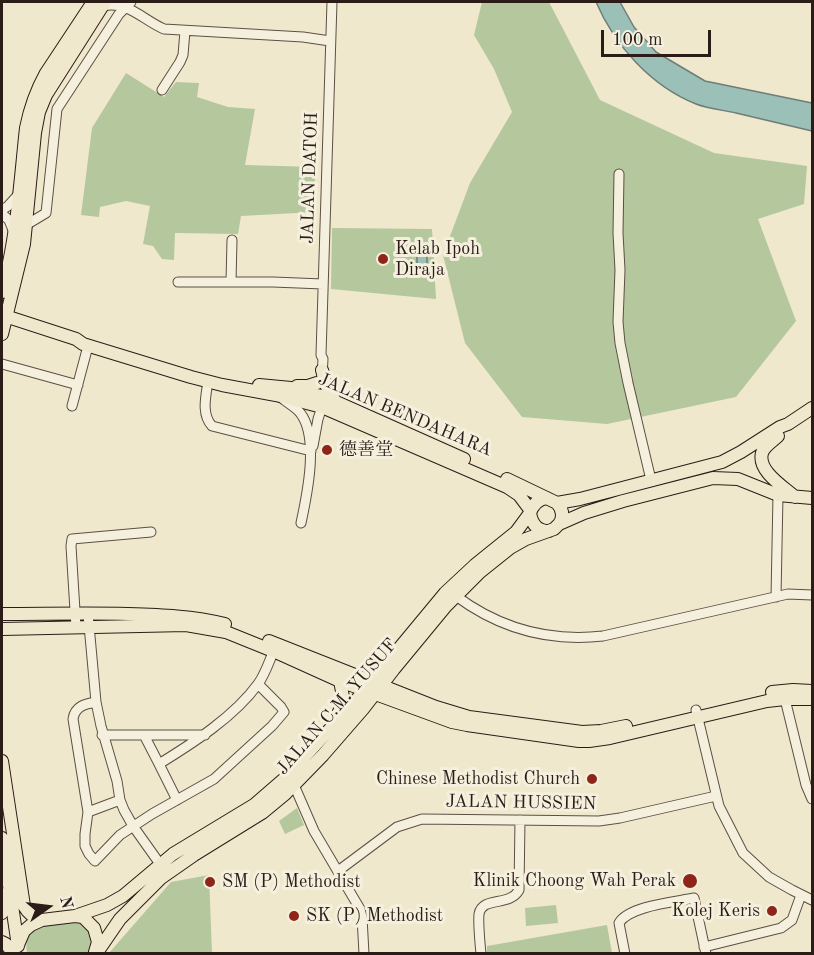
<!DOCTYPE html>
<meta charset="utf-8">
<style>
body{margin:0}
#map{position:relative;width:814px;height:955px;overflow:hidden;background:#f0e8cd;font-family:"Old Standard TT",serif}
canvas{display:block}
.frame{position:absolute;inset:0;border:3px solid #2b1c17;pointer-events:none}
.north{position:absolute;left:18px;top:877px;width:60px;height:60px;-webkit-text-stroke:4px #f5f0de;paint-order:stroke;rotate:76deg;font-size:16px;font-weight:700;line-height:24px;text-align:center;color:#2b1c17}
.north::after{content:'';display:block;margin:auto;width:21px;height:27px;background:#2b1c17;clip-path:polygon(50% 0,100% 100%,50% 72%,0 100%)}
.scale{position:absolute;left:601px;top:30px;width:110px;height:27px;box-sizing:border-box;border:3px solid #2b1c17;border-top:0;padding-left:8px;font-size:18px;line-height:21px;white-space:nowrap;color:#2b1c17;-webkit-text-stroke:4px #f5f0de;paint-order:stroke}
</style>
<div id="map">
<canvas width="814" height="955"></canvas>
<div class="frame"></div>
<div class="north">N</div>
<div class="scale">100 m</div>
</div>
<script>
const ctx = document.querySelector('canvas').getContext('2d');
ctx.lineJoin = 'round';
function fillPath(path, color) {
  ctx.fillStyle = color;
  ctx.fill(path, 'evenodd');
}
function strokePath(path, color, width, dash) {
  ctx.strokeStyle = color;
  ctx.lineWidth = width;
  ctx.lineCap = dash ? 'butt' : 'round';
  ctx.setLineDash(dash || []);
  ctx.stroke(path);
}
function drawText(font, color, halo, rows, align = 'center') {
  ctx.font = font + ' "Old Standard TT","Noto Serif SC",serif';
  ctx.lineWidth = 6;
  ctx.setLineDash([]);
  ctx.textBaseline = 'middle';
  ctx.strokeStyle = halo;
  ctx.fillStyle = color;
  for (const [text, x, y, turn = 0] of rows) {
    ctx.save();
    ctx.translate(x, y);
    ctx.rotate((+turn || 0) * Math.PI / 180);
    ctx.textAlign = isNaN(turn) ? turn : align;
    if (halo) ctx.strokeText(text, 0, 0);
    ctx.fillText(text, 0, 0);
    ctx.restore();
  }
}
fillPath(new Path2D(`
 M482 2H549L600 100 714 153 807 166 804 204 758 219 796 321 736 397 607 424 522 417 465 343 443 255 470 183 512 112 494 69 474 35Z
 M126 73 164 97 176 82 199 83 197 97 228 107 255 109 245 165 315 167V212L241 216 238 234 175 233 174 260 162 259 153 246 143 244 150 206 126 201 100 207 99 217 81 215 92 128Z
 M332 228 432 229 436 299 331 289Z
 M297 808 304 825 285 834 279 821Z
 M209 875 212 953H109L171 882Z
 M556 905 558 923 526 926 525 908Z
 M74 920C90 926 95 938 89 953H27C22 921 51 924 74 920Z
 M607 925 612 953H487V946Z`), '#b4c79d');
const water = new Path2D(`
 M596 2H620L634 27 656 52 705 81 812 103V131C787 125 762 119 736 113 723 110 709 109 696 104 651 86 615 46 596 2Z
 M417 252H427V269H417Z`);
fillPath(water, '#9ac0b7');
strokePath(water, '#6e7e77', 1.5);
const minor = new Path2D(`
 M103 6C127 0 143 20 164 29L303 37 330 41
 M162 90 180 62 183 55 185 31
 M619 174 618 233 620 270 618 322 620 343 628 383 651 480
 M2 210 8 206 18 195
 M2 214 9 220 13 230
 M26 225 46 213 57 109 119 14 131 2
 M178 282H273L323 284
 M231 282 232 240
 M2 364 78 385
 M322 377 323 359 321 355 332 2
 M208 381C206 396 201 414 212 426L311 451
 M283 399C289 404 297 408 301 414 319 439 307 495 301 523
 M72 406 88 346
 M313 446 318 419 322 407
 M456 596C499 628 549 642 603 636L788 594 812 595
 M776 597 778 495
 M88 614 96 702 101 726 117 781 120 800 124 810 133 826 160 864
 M76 627 71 546 72 539 151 532
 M784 695 806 785 812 799
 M96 702C85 704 75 706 73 719L88 812 85 834V846L89 854 95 861 120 835 152 814 214 779 272 726 284 712 281 707 258 684
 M696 710 719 806 743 853 769 877 792 890 812 900
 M102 735H144L159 764C193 743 234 717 258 684 266 673 270 658 276 646
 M144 735H205
 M159 764 177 800
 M294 785 314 831 360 909 362 917 364 954
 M88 812 120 800
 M338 871 397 827 422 819 599 821 620 818 716 796
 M704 947 781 928 792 920 801 895
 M481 954C480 943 478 924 479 914 482 896 510 907 519 890L520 820
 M625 954 619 923C629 906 675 902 694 898L706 954`);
const major = new Path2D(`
 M2 292C17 238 20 183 26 128 30 108 36 91 46 73L93 2
 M2 315 76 339 83 344 191 377 222 385 276 395 322 407 507 487 519 495 531 511
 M2 334 24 244 35 133 39 112 46 95 105 2
 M322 370 326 385 335 401
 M259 385 291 388 325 397 464 459
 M297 386H308L317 383
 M778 436C773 441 764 446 762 453 757 471 784 487 795 497
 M507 479 557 503C563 510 564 517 559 524
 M547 498C538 499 533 504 530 513 532 525 538 531 549 531
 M557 503 580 499 722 462 741 452 780 427 788 424 812 408
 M2 614C44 614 86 613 128 614 161 615 193 616 225 624
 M2 629 186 625 226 632 278 653 340 681 452 722 467 725 579 741H589L610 738 767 701 785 699H812
 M269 641 436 707 469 717 582 732 601 731 626 726
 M772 692 793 690 812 691
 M338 714 344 702 340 681
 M2 761 24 906C28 913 34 918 42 920
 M2 838 18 946
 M2 913 7 893
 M75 916 107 905 123 896 173 854 254 805 284 779 353 704 445 593 475 565 516 532 530 513
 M2 942 6 944 14 954
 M18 945 24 931 31 925 42 920 75 916 83 917 94 928 98 942 95 952
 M96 954 120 919 161 878 194 855 262 813 285 794 323 755 363 709 394 669 446 606 480 572 510 548 526 539 554 529 559 524 584 513 623 501 713 478 738 479 778 495 812 498`);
strokePath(minor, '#5c4f44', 11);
strokePath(major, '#2b1c17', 14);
strokePath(minor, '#f5f0de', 9);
strokePath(major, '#f0e8cd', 12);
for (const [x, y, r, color] of [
 [383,259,6,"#8f2418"],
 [327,450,6,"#8f2418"],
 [592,779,6,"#8f2418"],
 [690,881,8,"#8f2418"],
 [210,882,6,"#8f2418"],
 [772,911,6,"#8f2418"],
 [294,916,6,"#8f2418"]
]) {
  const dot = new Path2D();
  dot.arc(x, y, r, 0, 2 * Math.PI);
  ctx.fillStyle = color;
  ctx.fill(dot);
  strokePath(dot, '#f5f0de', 2);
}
drawText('18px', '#2b1c17', '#f5f0de', [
 ["JALAN DATOH",310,178,-88],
 ["JALAN BENDAHARA",405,415,23],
 ["JALAN C.M. YUSUF",337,707,-49],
 ["JALAN HUSSIEN",521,803,1]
]);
drawText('18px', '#2b1c17', '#f5f0de', [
 ["Kelab Ipoh",395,249],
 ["Diraja",395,270],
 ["德善堂",339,450],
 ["Chinese Methodist Church",580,779,"right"],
 ["Klinik Choong Wah Perak",676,881,"right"],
 ["SM (P) Methodist",222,882],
 ["Kolej Keris",760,911,"right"],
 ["SK (P) Methodist",306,916]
], 'left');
</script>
